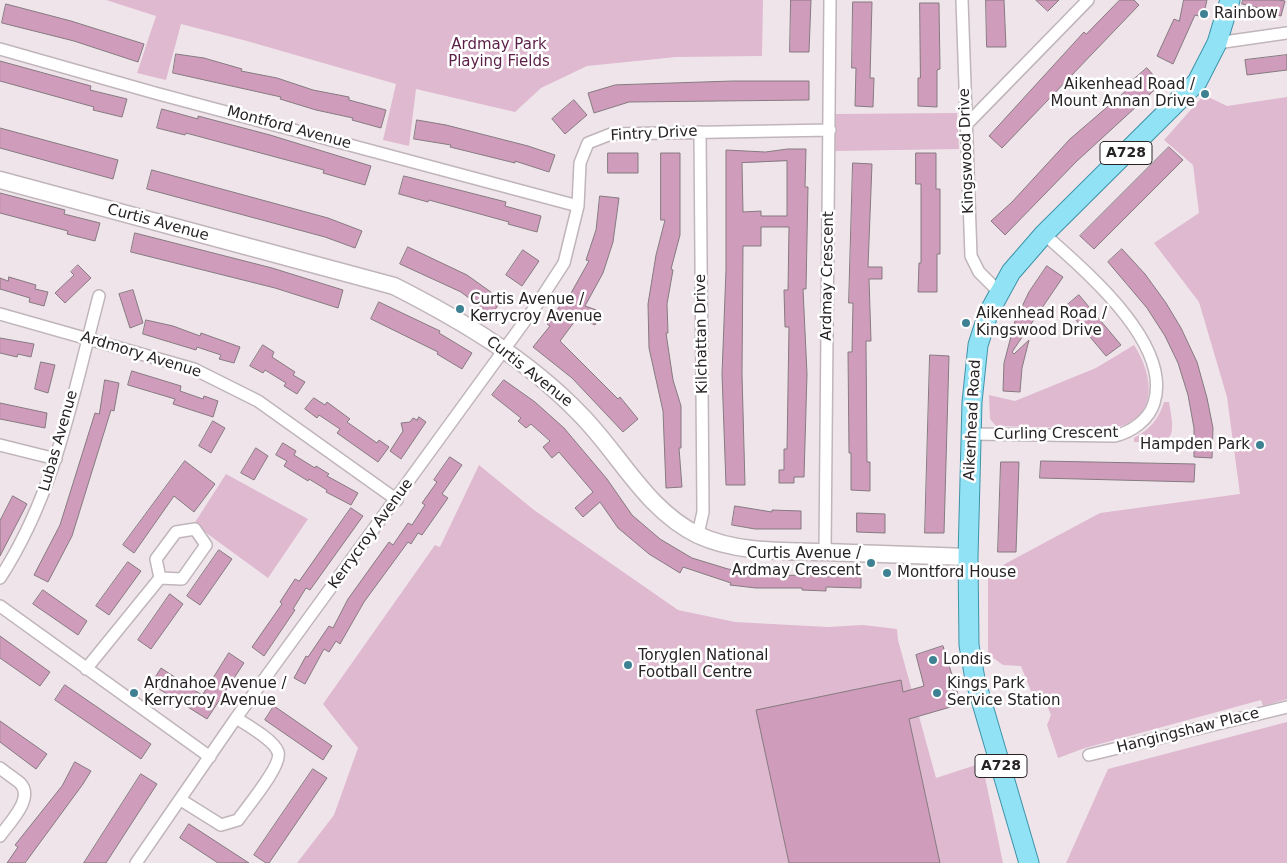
<!DOCTYPE html>
<style>
body{margin:0}
canvas{display:block;background:#efe4ea}
</style>
<canvas width="1287" height="863"></canvas>
<script>
const ctx = document.querySelector('canvas').getContext('2d');
ctx.lineJoin = 'round';
function fillPath(path, color) {
  ctx.fillStyle = color;
  ctx.fill(path, 'evenodd');
}
function strokePath(path, color, width, dash) {
  ctx.strokeStyle = color;
  ctx.lineWidth = width;
  ctx.lineCap = dash ? 'butt' : 'round';
  ctx.setLineDash(dash || []);
  ctx.stroke(path);
}
function drawText(font, color, halo, rows, align = 'center') {
  ctx.font = font + ' "DejaVu Sans",sans-serif';
  ctx.lineWidth = 5;
  ctx.setLineDash([]);
  ctx.textBaseline = 'middle';
  ctx.strokeStyle = halo;
  ctx.fillStyle = color;
  for (const [text, x, y, turn = 0] of rows) {
    ctx.save();
    ctx.translate(x, y);
    ctx.rotate((+turn || 0) * Math.PI / 180);
    ctx.textAlign = isNaN(turn) ? turn : align;
    if (halo) ctx.strokeText(text, 0, 0);
    ctx.fillText(text, 0, 0);
    ctx.restore();
  }
}
fillPath(new Path2D(`
 M106 0H763L762 56 676 57 587 66 541 88 515 112 416 89 409 146 383 140 396 84 247 41 181 24 166 80 137 73 156 16Z
 M1204 95 1227 106 1287 97V699L1263 706 1261 700 1085 748 1058 758 1047 725 1051 715 1046 703 1037 706 1021 666 1003 665 988 654V573L1100 513 1240 494 1227 397 1199 302 1154 243 1199 213 1193 165 1164 140Z
 M957 113 959 149 835 151 834 114Z
 M1134 345C1155 378 1159 421 1110 429L996 426 990 419 989 395 1015 401 1096 368Z
 M1164 402H1169C1176 442 1174 442 1134 442V438C1149 430 1159 419 1164 402Z
 M479 465 534 510 678 610 735 622 828 627 863 625 897 629 898 640 936 778 982 763 1003 863H297L334 815 358 748 323 704 435 545 440 547Z
 M226 474 308 519 268 578 194 524Z
 M1287 722V863H1066L1108 769Z`), '#dfb9cf');
const building = new Path2D(`
 M791 0H811L809 52H790Z
 M986 0H1004L1006 47H987Z
 M1036 0H1059L1048 11Z
 M1120 0H1134L1139 5 1002 148 989 136 1084 32 1086 34Z
 M1184 0H1207L1203 17 1195 15 1173 64 1157 56 1174 19 1179 21Z
 M1243 0H1279L1285 1 1281 16 1272 14V11L1242 4Z
 M853 2H872L870 78H874L873 107 855 106 856 68H852Z
 M920 3H939L940 69 937 70V107L918 106V78H920Z
 M6 4 71 21 144 44 138 62 74 41 2 23Z
 M176 54 204 58 242 69 241 71 277 78 313 90 349 97V100L386 110 381 128 352 120 353 118 316 110 280 99 281 97 173 73Z
 M1287 55V70L1247 75 1245 60Z
 M0 61 91 86 90 90 127 99 122 117 93 110 94 107 0 81Z
 M1147 68 1161 84 1077 161 1005 235 991 221 1012 202 1070 139 1127 90 1125 87Z
 M733 81H809V100L629 102 594 113 588 93 615 85Z
 M574 100 587 115 565 134 552 119Z
 M162 109 198 119V116L270 135 371 166 365 185 323 173 324 170 186 133 185 135 157 128Z
 M417 120 446 125 528 146 555 155 549 172 515 161V163L450 147 451 145 414 139Z
 M0 128 118 160 113 179 0 148Z
 M1169 147 1183 160 1094 249 1080 236Z
 M788 149H806L805 187H808L806 289H803L807 374 804 477H794V483H779V470H784V449H787L789 327H785L784 290H788L789 227H761V246H743L742 374 745 485H726L722 374 726 270V150L765 152ZM787 161V216H761V211L743 212 742 163Z
 M608 153H638V173H608Z
 M661 153H680V235L671 269 673 270 667 304 668 333H666L673 380 681 406V448H679L682 487 666 488 663 411 649 348 648 304 656 255 665 220H661Z
 M916 153H936V189H940V254H937V292H918L919 263H921V184H916Z
 M853 163 872 164 868 267H882V279H869L871 341H866L867 462H870V491L851 490V453H849L848 352H852L853 303H849Z
 M152 170 328 218 362 231 355 248 325 237 147 189Z
 M404 176 506 202 505 206 541 216 537 232 508 224 509 222 429 200 428 202 399 194Z
 M0 193 65 210 64 214 100 223 95 241 67 234 68 231 0 213Z
 M600 196 619 198 613 242 603 273 585 306 602 312 595 325 578 317 560 341 618 399 620 397 638 419 623 432 572 378 533 347 550 326 547 324 564 300 566 302 589 261 586 260 596 230Z
 M135 233 272 268 343 290 338 308 275 288 131 252Z
 M408 247 467 275 502 300 491 315 461 292 400 264Z
 M1122 249 1145 274 1166 303 1181 328 1197 362 1207 398 1213 428 1212 458 1194 457V428L1188 395 1178 363 1165 336 1147 308 1108 262Z
 M523 250 539 261 522 286 506 275Z
 M78 265 91 278 65 303 55 293 74 275 71 272Z
 M1047 266 1063 277 1012 352 1014 354 1029 340 1022 368 1020 392 1003 391 1004 363 1015 321 1029 292Z
 M9 277 36 285 35 289 48 292 44 306 29 302 30 298 0 289V278L8 281Z
 M133 290 143 323 130 328 119 294Z
 M1079 295 1121 345 1106 356 1065 307Z
 M379 302 440 331 439 333 472 353 462 369 437 354 438 352 371 319Z
 M146 320 173 326 200 336 201 333 240 347 234 363 219 359 221 355 197 347 196 350 143 334Z
 M0 338 34 344 31 357 18 354 17 357 0 353Z
 M263 345 274 352 272 357 295 372 293 375 305 382 297 394 284 386 286 383 265 370 263 373 250 366Z
 M930 355 949 356 944 533H925Z
 M41 362 55 365 48 393 35 389Z
 M132 371 181 386 180 391 203 399 204 396 218 401 213 417 173 404 175 399 128 385Z
 M105 380 119 383 114 411 111 410 72 536 48 582 34 575 60 525 95 413 99 414Z
 M504 380 535 402 564 428 607 479 632 515 660 539 692 558 728 569 768 575 861 576V588L826 587V591L802 590V588H756L730 585 731 583 683 567 680 573 649 554 618 528 600 502 583 517 575 508 593 492 559 452 552 458 543 447 550 441 531 424 526 428 518 421 521 418 492 395Z
 M314 398 325 405 327 402 350 419 347 422 377 443 379 440 389 447 378 462 337 433 340 429 319 415 317 418 305 409Z
 M0 403 47 413 45 428 0 419Z
 M419 417 426 422 401 459 390 451 403 431 401 423 410 422 413 418 417 420Z
 M213 421 225 428 211 453 199 446Z
 M283 443 296 451 294 455 315 468 316 466 329 474 327 476 358 493 351 505 326 492 327 490 309 479 308 481 284 466 287 461 276 455Z
 M256 448 268 456 254 480 241 473Z
 M450 457 462 465 442 494 448 498 422 535 418 533 411 544 408 542 364 602 340 644 336 641 329 652 324 649 305 684 294 678 306 656 308 657 329 626 333 628 348 599 389 542 393 545 408 523 412 525 425 505 422 503 437 482 434 480Z
 M185 461 215 484 194 512 174 496 134 553 123 545Z
 M1041 461 1195 464 1194 482 1040 478Z
 M1001 462H1019L1016 552H998Z
 M13 496 27 504 0 556V521Z
 M735 506 772 512V510L801 511V529H755L732 525Z
 M351 508 363 516 310 590 306 588 293 609 295 610 264 656 252 647 282 604 280 602 295 579 299 581Z
 M857 513 885 514V533L857 532Z
 M219 550 232 559 200 605 187 596Z
 M128 562 141 571 109 615 96 606Z
 M43 590 87 621 78 635 33 604Z
 M170 594 183 604 151 649 138 640Z
 M0 636 50 672 40 686 0 658Z
 M943 646 961 704 909 719 940 863H789L756 710 901 680 903 692 924 686 916 655Z
 M229 653 244 663 207 719 151 684 161 668 202 695Z
 M65 685 151 744 141 759 55 700Z
 M274 706 332 746 323 760 265 720Z
 M0 721 47 754 36 769 0 742Z
 M75 762 91 771 83 784 25 863H7L18 847 15 845 62 786Z
 M313 769 327 778 269 863H266L254 855Z
 M141 774 157 784 106 863H84Z
 M189 824 249 863H218L180 838Z`);
fillPath(building, '#d09cbb');
strokePath(building, '#857b80', 1);
const street = new Path2D(`
 M962 0 971 256 979 272 998 291
 M1217 43 1287 33
 M0 49 155 93 578 206
 M966 125 1088 0
 M0 314 194 369 258 401 397 500
 M972 434 1115 436C1131 432 1149 420 1154 403 1173 343 1083 269 1044 234
 M0 445 56 459
 M698 534 703 512 700 132
 M825 552 830 0
 M0 578C56 492 73 394 99 296
 M0 606 210 757
 M86 669 160 578 156 559 176 532 195 529 206 545 182 579 160 578
 M1089 755 1287 707
 M0 768C6 773 14 778 20 783 35 798 9 823 0 836
 M181 800 221 825 238 820C246 808 283 765 278 752 274 740 247 725 236 718
 M136 863 236 718 538 303 564 263 578 206 580 163 588 143 611 134 830 130`);
const secondary = new Path2D(`
 M0 180 394 286C461 320 527 359 580 414 619 453 646 510 698 535 737 553 782 551 824 552 872 554 920 555 968 557`);
const primary = new Path2D(`
 M1029 863 975 679 969 645 968 557 972 402 978 345 988 314 1011 272 1044 234 1197 82 1217 43 1230 0`);
strokePath(street, '#c0b5bb', 14);
strokePath(secondary, '#c0b5bb', 19);
strokePath(primary, '#3e93a8', 21);
strokePath(street, '#fff', 11);
strokePath(secondary, '#fff', 16);
strokePath(primary, '#92e2f5', 19);
for (const [x, y, r, color] of [
 [1204,14,5,"#3e8192"],
 [1205,94,5,"#3e8192"],
 [460,309,5,"#3e8192"],
 [966,323,5,"#3e8192"],
 [1260,445,5,"#3e8192"],
 [871,563,5,"#3e8192"],
 [887,573,5,"#3e8192"],
 [933,660,5,"#3e8192"],
 [628,665,5,"#3e8192"],
 [134,693,5,"#3e8192"],
 [937,693,5,"#3e8192"]
]) {
  const dot = new Path2D();
  dot.arc(x, y, r, 0, 2 * Math.PI);
  ctx.fillStyle = color;
  ctx.fill(dot);
  strokePath(dot, '#fff', 2);
}
for (const [x, y, w] of [
 [1126,153,52],
 [1001,766,52]
]) {
  const box = new Path2D();
  box.roundRect(x - w / 2, y - 11.5, w, 23, 4);
  ctx.fillStyle = '#fff';
  ctx.fill(box);
  strokePath(box, '#282426', 1);
}
drawText('bold 14px', '#282426', null, [
 ["A728",1126,153],
 ["A728",1001,766]
]);
drawText('15px', '#282426', '#fff', [
 ["Rainbow",1214,14],
 ["Aikenhead Road /",1195,85,"right"],
 ["Mount Annan Drive",1195,102,"right"],
 ["Curtis Avenue /",470,300],
 ["Kerrycroy Avenue",470,317],
 ["Aikenhead Road /",976,314],
 ["Kingswood Drive",976,331],
 ["Hampden Park",1250,445,"right"],
 ["Curtis Avenue /",861,554,"right"],
 ["Ardmay Crescent",861,571,"right"],
 ["Montford House",897,573],
 ["Toryglen National",638,656],
 ["Football Centre",638,673],
 ["Londis",943,660],
 ["Ardnahoe Avenue /",144,684],
 ["Kerrycroy Avenue",144,701],
 ["Kings Park",947,684],
 ["Service Station",947,701]
], 'left');
drawText('15px', '#5b1e47', '#fff', [
 ["Ardmay Park",499,45],
 ["Playing Fields",499,62]
]);
drawText('15px', '#282426', '#fff', [
 ["Montford Avenue",289,128,15],
 ["Fintry Drive",654,134,-3],
 ["Kingswood Drive",967,151,-92],
 ["Curtis Avenue",158,223,15],
 ["Ardmay Crescent",828,276,-89],
 ["Kilchattan Drive",702,334,-91],
 ["Ardmory Avenue",141,355,17],
 ["Curtis Avenue",529,372,38],
 ["Aikenhead Road",973,420,-87],
 ["Curling Crescent",1056,434,-1],
 ["Lubas Avenue",59,441,-74],
 ["Kerrycroy Avenue",371,534,-54],
 ["Hangingshaw Place",1188,731,-14]
]);
</script>
